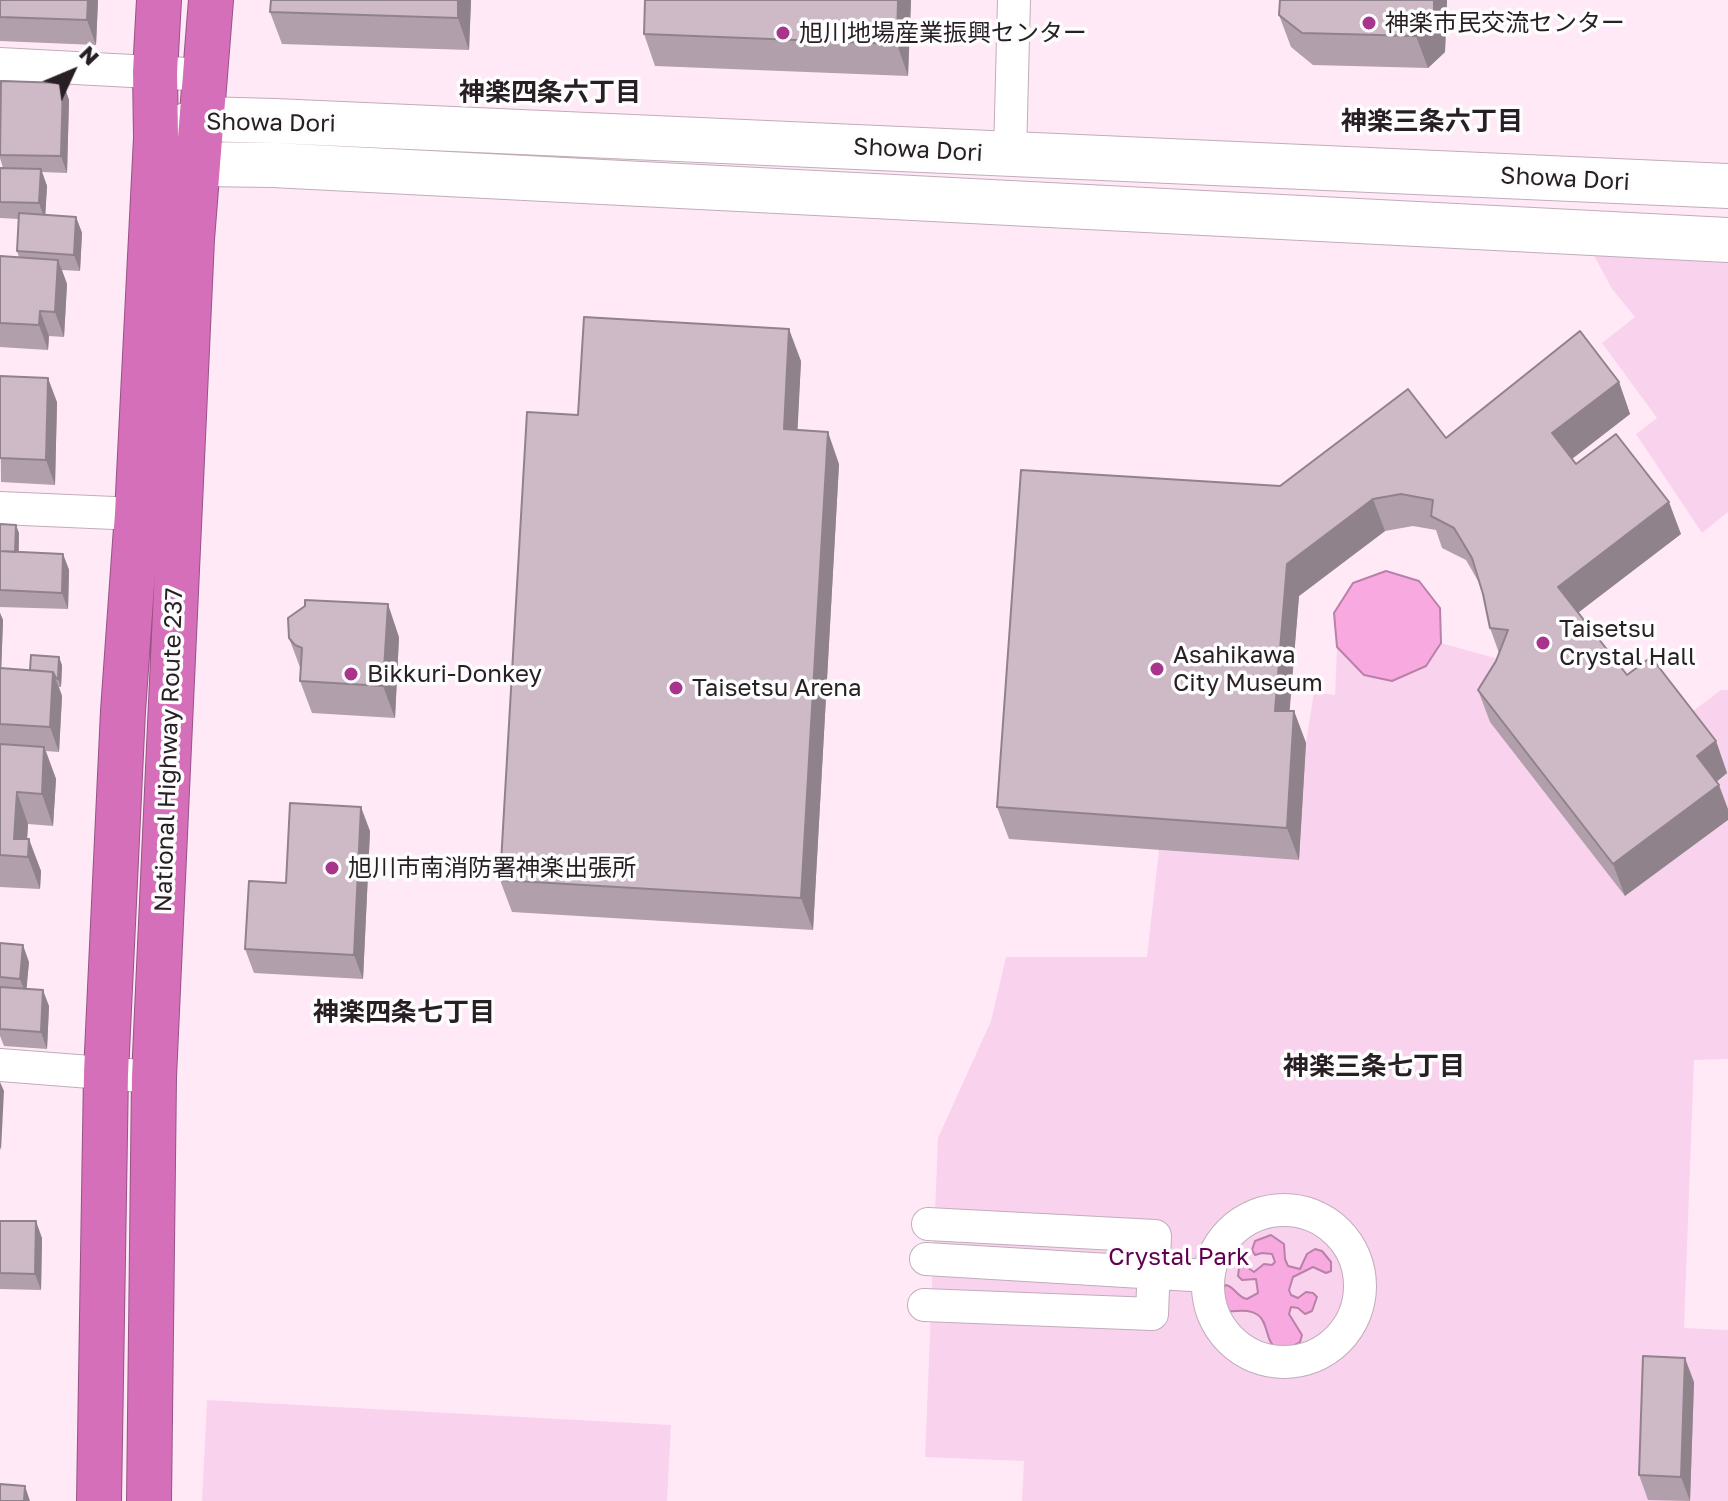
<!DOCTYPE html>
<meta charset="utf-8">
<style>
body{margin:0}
#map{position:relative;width:1728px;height:1501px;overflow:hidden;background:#ffe9f7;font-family:"Golos Text",sans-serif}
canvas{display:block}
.north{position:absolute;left:32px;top:32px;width:80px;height:80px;-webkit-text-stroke:6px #fdfdfd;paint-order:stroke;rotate:46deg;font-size:22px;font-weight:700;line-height:32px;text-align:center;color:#271f24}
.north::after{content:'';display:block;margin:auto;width:28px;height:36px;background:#271f24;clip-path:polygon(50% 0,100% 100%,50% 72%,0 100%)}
</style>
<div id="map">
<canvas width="1728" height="1501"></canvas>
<div class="north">N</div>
</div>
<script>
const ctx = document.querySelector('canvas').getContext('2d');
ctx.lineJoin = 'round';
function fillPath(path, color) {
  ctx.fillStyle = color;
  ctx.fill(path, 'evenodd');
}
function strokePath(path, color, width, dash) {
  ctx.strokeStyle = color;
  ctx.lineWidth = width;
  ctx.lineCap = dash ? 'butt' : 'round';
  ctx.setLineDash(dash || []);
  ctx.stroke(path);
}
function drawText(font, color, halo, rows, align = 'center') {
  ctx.font = font + ' "Golos Text","Noto Sans JP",sans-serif';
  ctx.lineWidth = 7;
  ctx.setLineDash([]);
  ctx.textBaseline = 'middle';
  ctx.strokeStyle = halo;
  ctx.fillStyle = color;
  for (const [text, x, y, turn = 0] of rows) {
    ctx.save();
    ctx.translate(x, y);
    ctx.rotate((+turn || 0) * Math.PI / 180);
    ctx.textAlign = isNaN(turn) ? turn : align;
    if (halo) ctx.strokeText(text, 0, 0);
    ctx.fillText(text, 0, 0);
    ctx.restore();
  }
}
fillPath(new Path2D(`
 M1592 252 1728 257V512L1702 533 1636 434 1657 418 1602 343 1635 317 1612 289Z
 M1441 643 1502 660 1625 896 1728 820V1059L1694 1060 1684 1328 1728 1330V1501H1022L1024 1461 925 1457 938 1138 991 1021 1006 957H1147L1159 850 1299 860 1306 743 1314 692 1335 695 1337 647 1364 675 1426 666Z
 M1721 690H1728V814L1709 788 1727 773 1685 717Z
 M207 1400 671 1425 667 1501H202Z`), '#f9d3ed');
const water = new Path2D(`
 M1386 571 1419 581 1440 608 1441 643 1426 666 1392 681 1364 675 1337 647 1334 613 1353 583Z
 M1271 1235 1284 1244 1285 1259 1288 1266 1300 1269 1307 1254 1315 1249 1322 1251 1331 1262V1271L1326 1273 1313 1267 1293 1277 1289 1290 1291 1295 1298 1298 1306 1292 1313 1293 1317 1297 1312 1311 1305 1314 1298 1308 1291 1307 1289 1314 1302 1335 1300 1342C1261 1365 1273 1325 1258 1315 1248 1308 1237 1312 1226 1311L1219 1300 1220 1291 1226 1285C1235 1287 1237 1297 1247 1299L1258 1293 1256 1279 1242 1280 1238 1276 1239 1268 1244 1265 1254 1272 1264 1264 1272 1265 1275 1262 1272 1254 1262 1253 1255 1255 1252 1250 1255 1241Z`);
fillPath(water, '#f7a9e0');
strokePath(water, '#b980a8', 2);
const street = new Path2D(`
 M0 64 207 75
 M1010 154 1014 0
 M0 508 137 514
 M0 1065 154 1077
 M1208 1286a76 76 0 1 1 152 0a76 76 0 1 1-152 0Z
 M926 1259 1208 1276
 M924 1305 1152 1314 1155 1236 928 1224`);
const secondary = new Path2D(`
 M166 134 201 119 275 121 1728 186
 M165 143 199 164 273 165 1728 240`);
const highway = new Path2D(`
 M99 1501 106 1073 123 711 137 514 156 138 155 72 159 0
 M149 1501 154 1077 192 239 211 0`);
strokePath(street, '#c1acba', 34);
strokePath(secondary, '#c1acba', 46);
strokePath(highway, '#985386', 46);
strokePath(street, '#fff', 32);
strokePath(secondary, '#fff', 44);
strokePath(highway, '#d56fba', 44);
fillPath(new Path2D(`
 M0 0H98L96 45 0 41Z
 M271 0H471L469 50 282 44 270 12Z
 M911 0 908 76 655 66 644 34Z
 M1447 0 1445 52 1428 68 1313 65 1291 47 1279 15Z
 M63 83 69 100 67 173 42 172 47 186 45 215 76 217 82 233 80 271 62 270 67 284 64 337 49 336 48 350 0 347V256L19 257 17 251 19 219 0 218V168H3L0 158V113Z
 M801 361 797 430 839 464 813 930 512 912 500 880 578 415Z
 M0 376 57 402 55 485 1 482Z
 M1619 382 1630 414 1572 459 1576 464 1681 534 1578 612 1627 675 1716 741 1727 773 1716 782 1625 896 1490 722 1478 690 1496 661 1499 653 1490 628 1481 586 1466 560 1442 548 1436 530 1413 526 1385 531 1299 596 1289 711H1294L1306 743 1299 860 1009 839 997 807 1280 486 1446 438Z
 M0 524 19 533V552L63 554 69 570 68 609 0 607Z
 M0 613 3 620 1 669 30 670 62 665 61 687H59L62 696 59 752 46 751 56 779 53 826 28 824 27 839 41 871 40 889 0 887Z
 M399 637 395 718 312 713 300 681 301 670 289 638Z
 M370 831 363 979 254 973 245 949 286 883Z
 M0 943 29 962 26 988 49 1006 47 1049 4 1046 0 1036Z
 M0 1221 42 1238 41 1290 0 1289Z
 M1694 1382 1690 1501 1648 1500 1639 1475Z`), '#b19fab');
fillPath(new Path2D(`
 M88 0H98L96 45 87 20Z
 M458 0H471L469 50 458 18Z
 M898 0H911L908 76 897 44Z
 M1434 0H1447L1445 52 1428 68 1416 36Z
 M63 83 69 100 67 173 61 156Z
 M41 169 47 186 45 220 39 203Z
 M76 217 82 233 80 271 74 255Z
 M58 260 67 284 64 337 55 312Z
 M40 311 49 336 48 350 39 325Z
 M789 329 801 361 796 461 784 429Z
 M48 378 57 402 55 485 46 460Z
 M1619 382 1630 414 1564 465 1552 433Z
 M828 432 839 464 813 930 801 898Z
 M1373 499 1385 531 1299 596 1287 743 1275 711 1287 564Z
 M1669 502 1681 534 1570 619 1558 587Z
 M16 525 19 533 18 561 15 552Z
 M63 554 69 570 68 609 62 593Z
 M388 604 399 637 395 718 383 686Z
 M0 613 3 620 1 676 0 674Z
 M59 657 62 665 61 687 58 679Z
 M53 672 62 696 59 752 50 727Z
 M1294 711 1306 743 1299 860 1287 828Z
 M1716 741 1727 773 1709 788 1697 756Z
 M44 747 56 779 53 826 42 794Z
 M1719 785 1728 809V820L1625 896 1613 864Z
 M17 792 28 824 26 857 14 839Z
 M361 807 370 831 363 979 354 955Z
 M29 839 41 871 40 889 28 857Z
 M23 945 29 962 26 995 20 979Z
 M43 990 49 1006 47 1049 41 1032Z
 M0 1082 4 1091 1 1150 0 1147Z
 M36 1221 42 1238 41 1290 35 1274Z
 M1685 1358 1694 1382 1690 1501 1681 1477Z
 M25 1486 30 1501H24Z`), '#90828b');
const building = new Path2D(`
 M0 0H88L87 20 0 17Z
 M271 0H458V18L270 12Z
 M645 0H898L897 44 644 34Z
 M1280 0H1434V20L1416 36 1302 33 1279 15Z
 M1 81 63 83 61 156 0 155Z
 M0 168 41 169 39 203 0 202Z
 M19 213 76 217 74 255 17 251Z
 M0 256 58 260 55 312 40 311 39 325 0 323Z
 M584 317 789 329 784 429 828 432 801 898 500 880 527 412 578 415Z
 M1580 331 1619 382 1552 433 1576 464 1616 434 1669 502 1558 587 1627 675 1651 657 1716 741 1697 756 1719 785 1613 864 1478 690 1496 661 1508 630 1490 628 1483 594 1472 558 1454 528 1431 516 1433 500 1401 494 1373 499 1287 564 1275 711H1294L1287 828 997 807 1021 470 1280 486 1408 389 1446 438Z
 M0 376 48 378 46 460 0 458Z
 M0 524 16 525 15 552 0 551Z
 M0 551 63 554 62 593 0 590Z
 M305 600 388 604 383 686 300 681 302 648 295 645 289 638 288 618 305 606Z
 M31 655 59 657 58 679 56 678 53 672 30 670Z
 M0 668 53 672 50 727 0 724Z
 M0 744 44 747 42 794 17 792 14 839H29L28 857 0 855Z
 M290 803 361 807 354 955 245 949 249 881 286 883Z
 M0 943 23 945 20 979 0 977Z
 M0 987 43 990 41 1032 0 1029Z
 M0 1221H36L35 1274 0 1273Z
 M1643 1356 1685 1358 1681 1477 1639 1475Z
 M0 1484 25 1486 24 1501H0Z`);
fillPath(building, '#ceb9c7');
strokePath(building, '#90828b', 2);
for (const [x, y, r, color] of [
 [1369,23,8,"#a8348e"],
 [783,33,8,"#a8348e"],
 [1543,643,8,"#a8348e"],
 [1157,669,8,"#a8348e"],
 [351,674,8,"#a8348e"],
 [676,688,8,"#a8348e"],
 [332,868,8,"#a8348e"]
]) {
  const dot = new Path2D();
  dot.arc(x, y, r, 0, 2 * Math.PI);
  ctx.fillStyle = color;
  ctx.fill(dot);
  strokePath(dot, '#fdfdfd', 3);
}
drawText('24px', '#271f24', '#fdfdfd', [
 ["神楽市民交流センター",1385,23],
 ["旭川地場産業振興センター",799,33],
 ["Taisetsu",1559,629],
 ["Crystal Hall",1559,657],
 ["Asahikawa",1173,655],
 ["City Museum",1173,683],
 ["Bikkuri-Donkey",367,674],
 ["Taisetsu Arena",692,688],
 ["旭川市南消防署神楽出張所",348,868]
], 'left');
drawText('24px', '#271f24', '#fdfdfd', [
 ["Showa Dori",271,123,1],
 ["Showa Dori",918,150,3],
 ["Showa Dori",1565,179,3],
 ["National Highway Route 237",169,750,-88]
]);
drawText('24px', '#60014f', '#fdfdfd', [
 ["Crystal Park",1179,1257]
]);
drawText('bold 26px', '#271f24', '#fdfdfd', [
 ["神楽四条六丁目",550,93],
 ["神楽三条六丁目",1432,122],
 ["神楽四条七丁目",404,1013],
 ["神楽三条七丁目",1374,1067]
]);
</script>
